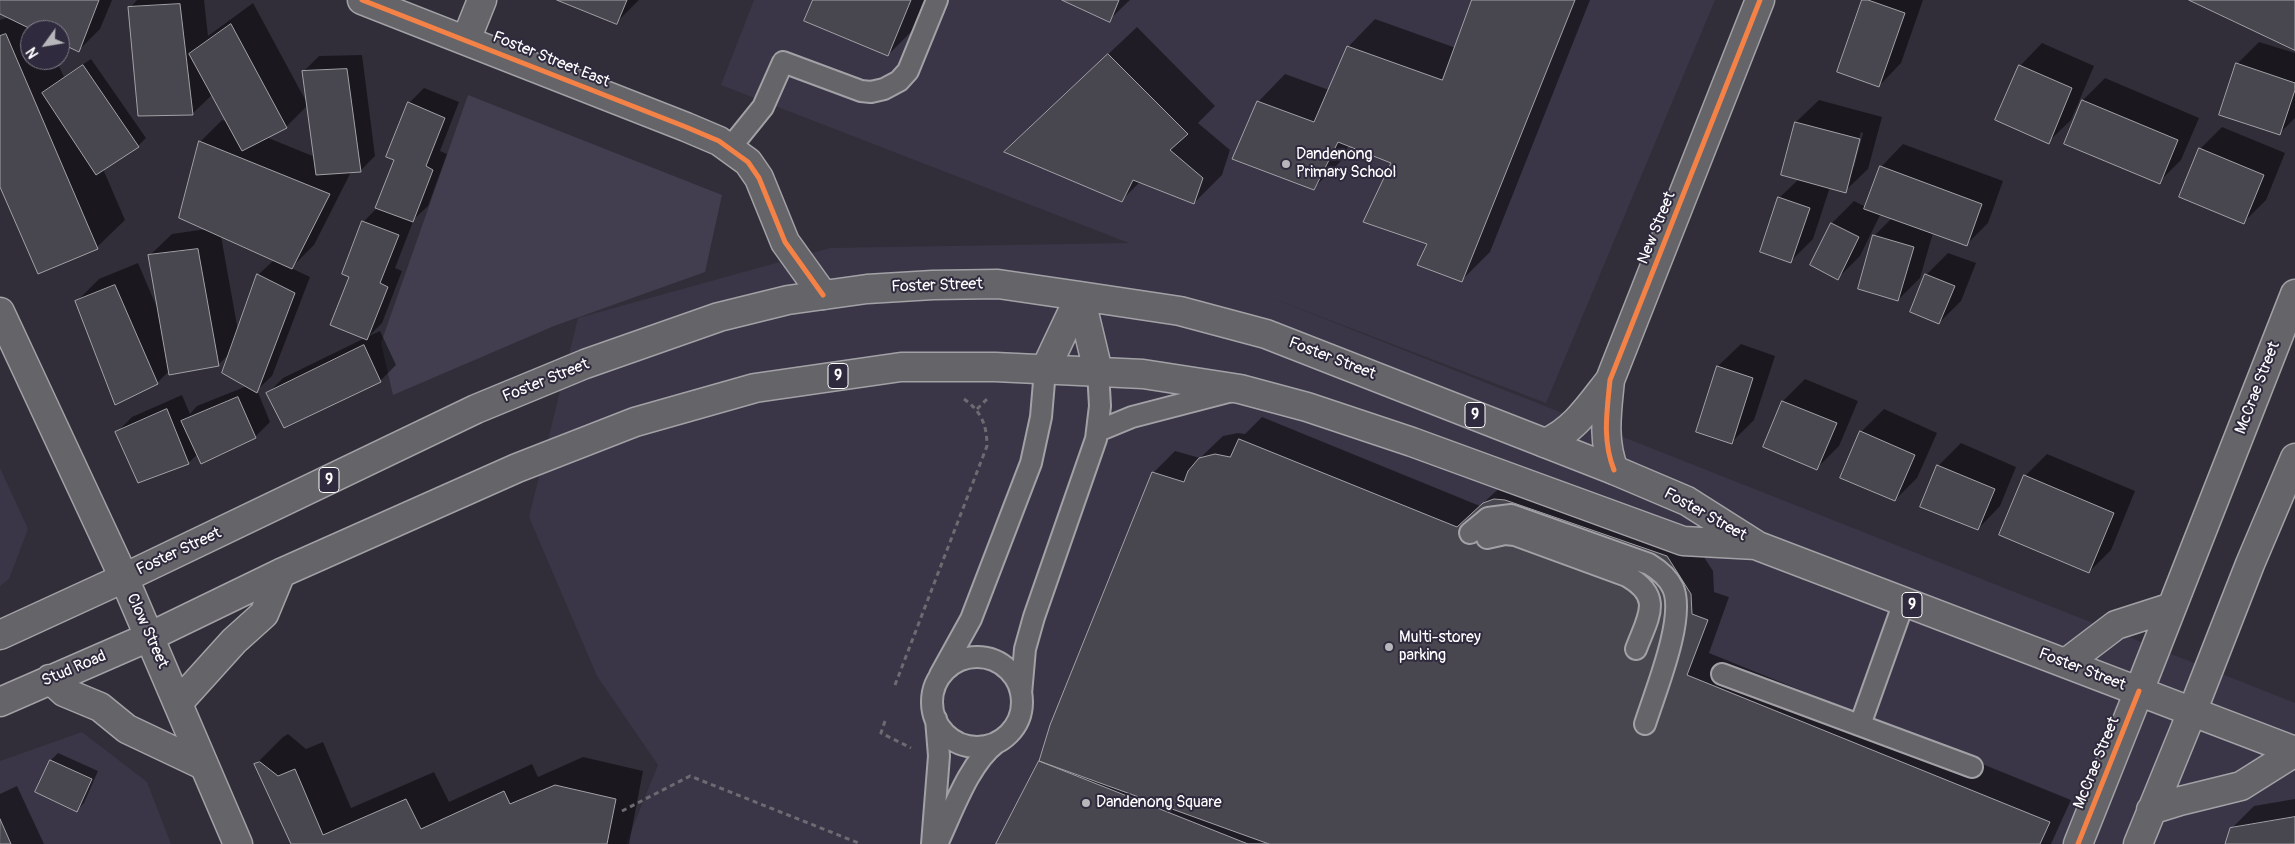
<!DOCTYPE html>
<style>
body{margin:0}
#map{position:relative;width:2295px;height:844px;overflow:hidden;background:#312e39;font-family:Pangolin,sans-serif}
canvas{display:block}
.north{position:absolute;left:20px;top:20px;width:50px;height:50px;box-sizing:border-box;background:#2f2a3d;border:1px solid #827f8b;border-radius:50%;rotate:238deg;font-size:14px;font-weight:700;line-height:20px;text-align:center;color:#fff}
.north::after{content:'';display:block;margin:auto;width:18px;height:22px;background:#b7b6ba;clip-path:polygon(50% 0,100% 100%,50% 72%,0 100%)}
</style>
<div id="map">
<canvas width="2295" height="844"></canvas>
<div class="north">N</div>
</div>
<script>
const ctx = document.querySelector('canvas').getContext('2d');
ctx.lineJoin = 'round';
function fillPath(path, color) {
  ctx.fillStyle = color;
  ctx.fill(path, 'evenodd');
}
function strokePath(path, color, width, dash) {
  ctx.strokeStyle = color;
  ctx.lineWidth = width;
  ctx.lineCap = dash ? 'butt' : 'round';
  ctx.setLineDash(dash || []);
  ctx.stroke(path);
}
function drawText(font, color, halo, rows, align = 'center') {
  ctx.font = font + ' Pangolin,sans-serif';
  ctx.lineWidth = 4;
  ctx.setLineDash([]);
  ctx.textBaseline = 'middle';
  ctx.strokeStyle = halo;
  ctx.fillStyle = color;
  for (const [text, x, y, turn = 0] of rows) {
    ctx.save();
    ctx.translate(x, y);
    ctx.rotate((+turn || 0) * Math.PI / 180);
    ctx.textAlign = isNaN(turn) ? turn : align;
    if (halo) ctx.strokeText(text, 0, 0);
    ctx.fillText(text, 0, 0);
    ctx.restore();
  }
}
fillPath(new Path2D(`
 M754 0H1715L1546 403 1267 296 2295 703V844H626L658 765 597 676 529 517 578 318 830 248 1129 243 721 85Z
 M0 468 28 529 9 579 0 586Z
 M82 732 147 782 171 844H0V761Z`), '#3b3647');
fillPath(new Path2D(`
 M468 95 722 195 705 272 554 326 393 395 381 343Z`), '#433e4f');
fillPath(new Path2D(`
 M0 0H112L100 29 78 51 60 42V30H30V60H56L64 77 91 59 146 138 138 146 103 169 125 220 97 247 0 184V20L9 17 0 13Z
 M137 0H204L208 36 253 3 307 103 303 72 319 56 362 55 375 156 360 171 351 172 314 245 291 268 310 277 272 376 257 390 270 422 255 437 198 454 188 463 117 432 132 417 182 395 190 414 197 406 247 386 231 352 218 365 169 371 157 383 115 403 77 301 99 279 138 263 158 310 149 256 172 234 206 229 200 142 222 120 228 122 213 94 192 114 130 8ZM308 105 315 157 266 137 286 127ZM221 236 274 260 258 275 238 331Z
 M560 0H639L617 22Z
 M814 0H927L916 27 888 55Z
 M1065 0H1130L1109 20Z
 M1473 0H1590L1490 252 1462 280 1428 244 1393 162 1349 145 1341 161 1313 189 1258 102 1285 74 1329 90 1348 47 1375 19 1456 48Z
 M1863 0H1923L1901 63 1879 86Z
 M1137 27 1215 106 1198 123 1230 150 1222 175 1194 203 1141 181 1122 200 1033 125Z
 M2259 42 2295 53V118L2280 133 2237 64Z
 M2042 43 2094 66 2071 120 2048 142 2020 66Z
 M2105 78 2199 118 2181 160 2159 182 2066 143 2083 100Z
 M424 88 459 102 440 151 447 154 428 206 414 219 395 268 402 271 382 323 369 336 380 331 396 365 380 381 268 393 283 378 365 338 350 276 363 222 376 209 396 159 409 103Z
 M1819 100 1882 117 1868 169 1845 191 1830 187 1813 239 1791 261 1779 198 1799 179 1782 174 1796 122ZM1861 132 1863 133 1854 167H1851Z
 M2222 127 2285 153 2266 200 2244 222 2200 149Z
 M1903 144 2003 181 1988 223 1966 245 1933 233 1920 278 1898 300 1874 236 1892 218 1881 213 1860 256 1838 278 1811 264 1832 223 1854 201 1866 207 1881 167Z
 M1948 253 1976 263 1961 301 1939 323 1926 275Z
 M1741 344 1775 356 1754 420 1732 442 1697 431 1718 366Z
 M1805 379 1858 401 1839 446 1817 468 1764 446 1783 401Z
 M1884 409 1937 433 1917 478 1895 500 1842 477 1862 431Z
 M1262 417 1480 506 1507 481 1689 534 1713 571 1714 592 1729 597 1709 653 2071 800 2051 844H997L1040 762 1153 473 1175 451 1200 458 1223 436 1238 433 1245 434Z
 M1961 443 2016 467 2000 506 1978 529 1938 466Z
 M2047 454 2135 491 2111 550 2089 572 2025 476Z
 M288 734 306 749 323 742 351 808 434 772 449 802 532 764 538 777 583 757 643 771 629 844H292L256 764 283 737Z
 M58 753 98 771 84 803 77 810 37 792 51 760Z
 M17 786 44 844H0V794Z
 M2295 799V844H2226L2231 829 2254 806Z`), '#0007');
const building = new Path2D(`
 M0 0H99L79 52 60 43V30H33L0 14Z
 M557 0H627L617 24Z
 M813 0H911L888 56 804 21Z
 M1062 0H1119L1110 22Z
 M1472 0H1575L1462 282 1417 265 1427 244 1363 222 1391 163 1338 142 1314 190 1232 159 1257 101 1314 122 1347 46 1442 80Z
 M1862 0H1868L1905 13 1879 87 1837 72Z
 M2189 0H2295V50Z
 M180 4 193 115 138 116 128 7Z
 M231 24 287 128 242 151 189 54Z
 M6 34 98 249 38 274 0 187V36Z
 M1108 54 1188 134 1170 150 1203 178 1194 204 1133 180 1122 202 1004 152Z
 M2236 63 2295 83V90L2280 135 2219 115Z
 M83 65 139 147 96 175 42 93Z
 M2019 65 2072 88 2049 144 1995 120Z
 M347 69 361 172 316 175 302 71Z
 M2082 100 2178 140 2160 184 2064 144Z
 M408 102 445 118 426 166 433 170 413 222 375 208 394 160 386 157Z
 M1795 122 1860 139 1846 193 1781 175Z
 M199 141 330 194 292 269 179 218Z
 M2199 148 2264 175 2244 224 2179 197Z
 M1880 166 1982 204 1967 246 1864 209Z
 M1778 197 1810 208 1791 263 1760 252Z
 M362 221 399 235 380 283 388 287 367 340 330 325 349 277 342 274Z
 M1831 223 1859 237 1838 280 1810 265Z
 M1873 235 1914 247 1898 301 1858 289Z
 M198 249 219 366 169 375 148 255Z
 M257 274 295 293 257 393 222 373Z
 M1925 274 1955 286 1939 324 1910 312Z
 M115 285 158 384 115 405 75 301Z
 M364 345 381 382 284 428 266 393Z
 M1717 366 1753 378 1732 444 1696 432Z
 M238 397 256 438 201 464 181 421Z
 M1782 401 1837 423 1817 470 1763 447Z
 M167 409 189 464 138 483 115 432Z
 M1860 431 1915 455 1895 501 1840 478Z
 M1239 439 1457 527 1483 503 1494 499 1505 500 1667 556 1691 594 1692 614 1708 620 1687 675 2050 822 2040 844H1248L1039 761 1050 725 1152 472 1184 482 1188 471 1199 458 1215 454 1230 457Z
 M1937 465 1995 489 1978 530 1920 507Z
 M2024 475 2114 513 2089 573 1999 535Z
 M50 760 92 779 77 812 35 792Z
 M1039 761 1269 844H996Z
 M260 762 278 776 295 769 323 835 406 799 421 829 504 791 510 804 555 785 616 799 607 844H291L254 764Z
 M2295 817V844H2225L2230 828Z
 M0 819 11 844H0Z`);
fillPath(building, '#48464e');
strokePath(building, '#a2a1a6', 1);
const service = new Path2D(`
 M730 148 763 107 783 62 861 91 871 92 884 89 899 81 908 71 937 0
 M1098 431 1132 417 1232 391
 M1470 533 1488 518 1511 515 1649 564C1659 570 1668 577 1673 588 1686 618 1655 692 1645 724
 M1487 538 1505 534 1515 535 1627 576C1664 597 1648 617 1636 649
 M932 702a45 45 0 1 1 90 0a45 45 0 1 1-90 0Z
 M1722 674 1972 767
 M940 675 971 619 1031 463 1041 417 1045 370
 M1021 694 1025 649 1034 617 1096 439 1100 406 1098 371
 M1860 725 1904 602
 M932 844 939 756 936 719
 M937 844C952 813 969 763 996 743`);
const minor = new Path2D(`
 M466 40 482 0
 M1545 443C1574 431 1591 404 1610 380
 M1614 470C1602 440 1607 411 1610 380L1760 0`);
const tertiary = new Path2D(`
 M362 0 686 127 719 141 748 162 759 178 785 242 823 295
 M2151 810 2180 801 2241 786 2295 752
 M2078 844 2139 691
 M2138 844 2192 712`);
const secondary = new Path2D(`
 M0 312 124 578 238 844
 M2066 663 2116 625 2172 607
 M2139 691 2295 294
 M2192 712 2250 564 2295 458`);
const trunk = new Path2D(`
 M1080 296 1098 371
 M1045 370 1080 296
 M0 635 124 578 476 409 585 364 719 317 788 300 867 289 933 285 998 284 1080 296 1180 311 1266 334 1614 470 1687 501 1758 546 2295 751
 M50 679 64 692 100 707 127 729 203 765
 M0 702 149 637 281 573 517 468 635 422 755 388 901 367H995L1143 374 1240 389 1307 407 1412 442 1683 541 1756 545
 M178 703 234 641 264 614 281 573`);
strokePath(service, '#a2a1a6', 24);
strokePath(minor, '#a2a1a6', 31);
strokePath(tertiary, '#a2a1a6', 31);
strokePath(secondary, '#a2a1a6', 31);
strokePath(trunk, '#a2a1a6', 31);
strokePath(new Path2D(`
 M977 409 987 399
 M895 685 987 446C987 425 981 411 964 399
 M885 721 881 733 911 748
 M622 811 690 776 861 844`), '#6d6b71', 3, [5, 4]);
strokePath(service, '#656469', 20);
strokePath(minor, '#656469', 28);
strokePath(tertiary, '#656469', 28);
strokePath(secondary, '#656469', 28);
strokePath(trunk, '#656469', 28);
strokePath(new Path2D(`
 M362 0 686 127 719 141 748 162 759 178 785 242 823 295
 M1614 470C1602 440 1607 411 1610 380L1760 0
 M2078 844 2139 691`), '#f48246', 5);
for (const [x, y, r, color] of [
 [1286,164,5,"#b7b6ba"],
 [1389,647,5,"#b7b6ba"],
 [1086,803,5,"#b7b6ba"]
]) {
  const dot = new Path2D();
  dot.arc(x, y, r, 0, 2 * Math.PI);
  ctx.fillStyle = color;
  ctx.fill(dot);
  strokePath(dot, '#2f2a3d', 2);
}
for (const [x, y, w] of [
 [838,376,20],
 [1475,415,20],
 [329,480,20],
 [1912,605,20]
]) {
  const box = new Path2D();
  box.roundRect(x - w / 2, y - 12.5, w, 25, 4);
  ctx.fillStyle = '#2f2a3d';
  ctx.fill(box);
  strokePath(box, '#fff', 1);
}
drawText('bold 15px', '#fff', null, [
 ["9",838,376],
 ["9",1475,415],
 ["9",329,480],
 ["9",1912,605]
]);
drawText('16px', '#fff', '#2f2a3d', [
 ["Foster Street East",551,60,22],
 ["New Street",1657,228,-68],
 ["Foster Street",937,286,-2],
 ["Foster Street",1332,359,21],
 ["Foster Street",546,381,-22],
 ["McCrae Street",2258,388,-69],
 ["Foster Street",1705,515,29],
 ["Foster Street",179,552,-25],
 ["Clow Street",147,631,66],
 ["Stud Road",74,669,-23],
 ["Foster Street",2082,670,21],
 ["McCrae Street",2097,763,-68]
]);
drawText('16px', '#fff', '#2f2a3d', [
 ["Dandenong",1296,155],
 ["Primary School",1296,173],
 ["Multi-storey",1399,638],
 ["parking",1399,656],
 ["Dandenong Square",1096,803]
], 'left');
</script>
